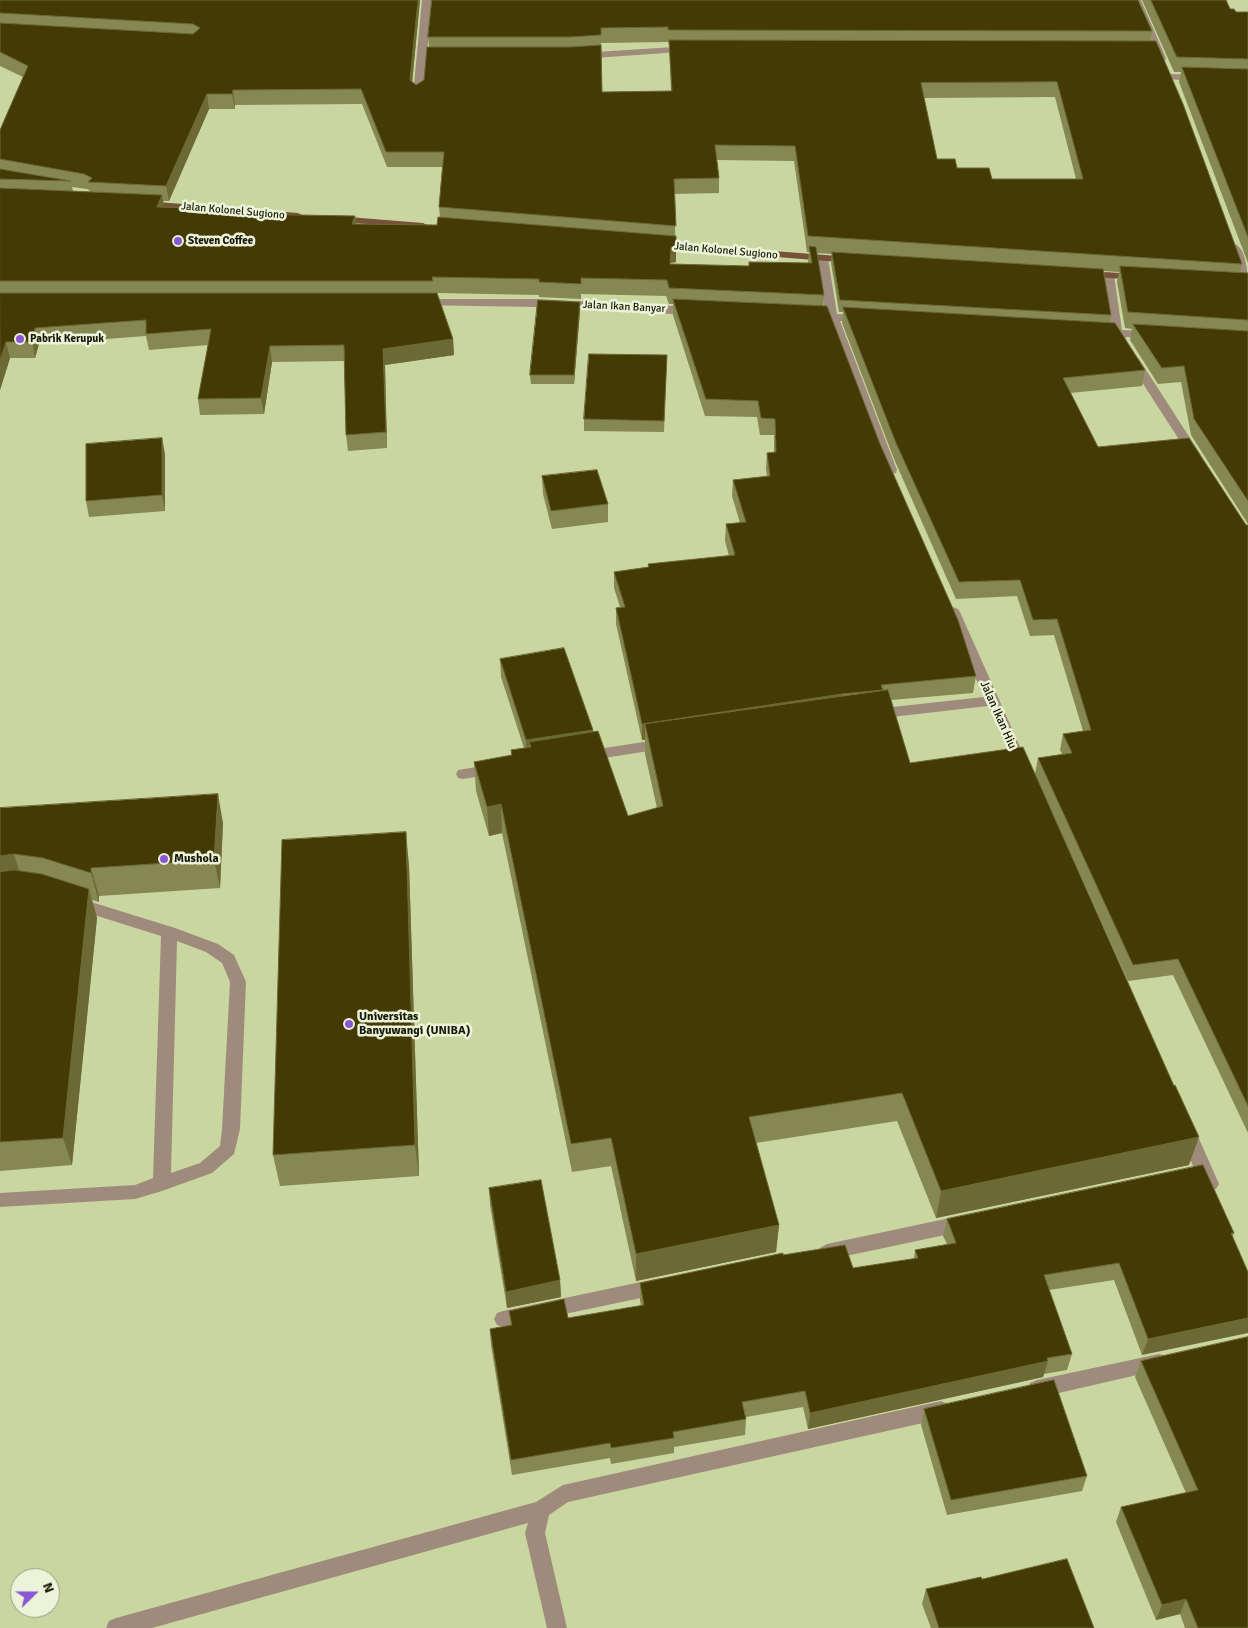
<!DOCTYPE html>
<style>
body{margin:0}
#map{position:relative;width:1248px;height:1628px;overflow:hidden;background:#cad6a0;font-family:Signika,sans-serif}
canvas{display:block}
.north{position:absolute;left:10px;top:1568px;width:50px;height:50px;box-sizing:border-box;background:#edf3d8;border:1px solid #979c84;border-radius:50%;rotate:68deg;font-size:14px;font-weight:700;line-height:20px;text-align:center;color:#151905}
.north::after{content:'';display:block;margin:auto;width:18px;height:22px;background:#8758d1;clip-path:polygon(50% 0,100% 100%,50% 72%,0 100%)}
</style>
<div id="map">
<canvas width="1248" height="1628"></canvas>
<div class="north">N</div>
</div>
<script>
const ctx = document.querySelector('canvas').getContext('2d');
ctx.lineJoin = 'round';
function fillPath(path, color) {
  ctx.fillStyle = color;
  ctx.fill(path, 'evenodd');
}
function strokePath(path, color, width, dash) {
  ctx.strokeStyle = color;
  ctx.lineWidth = width;
  ctx.lineCap = dash ? 'butt' : 'round';
  ctx.setLineDash(dash || []);
  ctx.stroke(path);
}
function drawText(font, color, halo, rows, align = 'center') {
  ctx.font = font + ' Signika,sans-serif';
  ctx.lineWidth = 5;
  ctx.setLineDash([]);
  ctx.textBaseline = 'middle';
  ctx.strokeStyle = halo;
  ctx.fillStyle = color;
  for (const [text, x, y, turn = 0] of rows) {
    ctx.save();
    ctx.translate(x, y);
    ctx.rotate((+turn || 0) * Math.PI / 180);
    ctx.textAlign = isNaN(turn) ? turn : align;
    if (halo) ctx.strokeText(text, 0, 0);
    ctx.fillText(text, 0, 0);
    ctx.restore();
  }
}
fillPath(new Path2D(`
 M422 0H432L423 95 418 98 413 95Z
 M1131 0H1141L1166 58 1165 60H1157L1156 58Z
 M690 46 694 47V51L580 59 575 56 580 53Z
 M1169 74 1200 75 1205 78 1200 81 1165 79 1164 77Z
 M1234 244C1247 247 1248 277 1248 287L1242 284 1228 247Z
 M822 255 828 258 837 314 863 315 869 319 863 323 840 321 897 470 896 473 891 474 885 470 827 320H811L805 316 811 312 825 313 816 258Z
 M1108 272 1114 275 1122 330 1150 331 1154 332 1156 335 1154 338 1126 337 1125 342H1117L1113 336 1097 335 1095 332 1097 329H1110L1102 275Z
 M421 299H535L693 307 699 311 693 315 535 307 417 305 415 303 417 301Z
 M1133 355 1139 359 1201 455 1199 458H1191L1189 455 1127 359Z
 M953 607 958 609 960 612 1029 767 1027 771 1022 772 1017 771 988 706 874 719 869 718 867 714 869 710 874 709 984 697 946 612 948 609Z
 M663 739 668 740 670 744 668 748 585 761 580 760 578 756 580 752 585 751Z
 M495 764 500 765 502 769 500 773 463 779 458 778 456 774 458 770Z
 M75 897 175 928 218 944 234 955 246 982 240 1129 234 1154 212 1173 162 1191 135 1199 0 1207V1193L135 1185 153 1178 161 936 69 907 67 903 69 899ZM177 941 206 952 222 963 230 982 222 1129 220 1146 200 1163 171 1173Z
 M1187 1125 1193 1127 1196 1132 1219 1184 1216 1189 1210 1191 1204 1189 1201 1184 1178 1132 1181 1127Z
 M964 1215 970 1218 973 1223 970 1228 964 1231 827 1260 821 1257 818 1252 821 1247 827 1244Z
 M660 1278 666 1280 669 1286 666 1292 660 1294 503 1327 497 1325 494 1319 497 1313 503 1311Z
 M1159 1354 1166 1356 1168 1362 1166 1368 1159 1370 1037 1398 1030 1395 1028 1389 1030 1383 1037 1380Z
 M941 1401 948 1404 950 1410 948 1416 941 1419 568 1502 549 1515 545 1533 567 1628H547L525 1533 528 1523 152 1628H106L109 1621 116 1618 536 1502 563 1485Z`), '#9f8b7c');
fillPath(new Path2D(`
 M144 201 298 213 304 216 298 219 140 206 138 204Z
 M336 216 423 223 429 226 423 229 332 221 330 219Z
 M657 242 851 257 857 260 851 263 653 247 651 245Z
 M1084 271 1138 274 1144 277 1138 280 1080 276 1078 274Z`), '#755238');
fillPath(new Path2D(`
 M0 0H420L412 82 416 85 424 80 429 47 428 37 432 0 1152 31 1150 41 1242 264 1240 273H1248V524L1191 435 1181 382 1158 384 1130 340 1132 329 1125 328 1117 282 1119 272 1104 271 1111 315 1110 323 1145 370 1142 386 1070 393 1098 447 1246 525H1248V1133L1173 975 1128 981 1048 803 1189 1165 936 1218 897 1121 756 1143 779 1225 776 1252 636 1281 611 1166 572 1172 502 833 489 836 476 791 474 762 511 755V750L524 748 501 677 500 659 593 730V732L628 816 657 808 645 754V740H642L616 624V608L620 607 614 588V572L648 567V564L729 556 725 541 726 524 740 523 732 496 733 480 767 476 766 469 767 453 774 452V435H760L757 417 705 416 673 315V304H669L666 296 581 294V299L539 297V295L437 293 453 339 454 355 385 365 387 448 348 451 346 435 344 361 272 362 264 414 200 415 198 399 208 345 149 350 146 336 39 344 35 358H10L0 390V130L23 77 0 66ZM668 42 669 45 671 91 602 92 601 43ZM1055 97 1076 179H992L957 168 937 159 924 98ZM362 104 387 167H442L439 207 440 217 437 225 356 224 355 216 241 214V211L193 210V208L164 207 163 201H169L209 109H235V105ZM717 160 794 161 807 252H809L808 263 748 266 670 264V263L676 262 674 194 719 193V178ZM72 187 87 189 89 190 90 192 73 191ZM817 253 832 254 831 263 839 312H843L842 323 894 459 956 599 1017 596 1030 636 1054 635 1083 731 1063 734 1060 750 1062 754 1038 758 1035 774 910 763 891 700 973 693 976 676 823 306 824 295Z
 M1142 0H1226L1230 9 1236 12H1248V263L1179 82 1181 72H1174Z
 M580 311 574 384H531L530 375Z
 M667 355 664 432 584 431V419Z
 M165 454V511L89 517 86 501Z
 M542 476 608 504V522L552 529 543 494Z
 M0 808 223 823 220 888 99 896V902L92 900 97 918 72 1165 0 1171Z
 M409 865 419 1176 280 1186 273 1155Z
 M489 1188 560 1280 561 1297 507 1308 490 1205Z
 M947 1219 1234 1233 1233 1236 1142 1355 1114 1280 1049 1290 1072 1354 1067 1370 1044 1374 1043 1377 808 1429 803 1407 746 1417V1419L745 1435 674 1447V1453L611 1464 610 1458 512 1475 491 1345 490 1329 510 1325 509 1311 568 1318 641 1306 640 1300V1283L783 1255 853 1268 914 1259 915 1250 947 1244 943 1236Z
 M1248 1337V1628H1185L1180 1614 1156 1620 1116 1522 1121 1507 1186 1493 1135 1377 1141 1361Z
 M924 1409 1087 1476 1082 1491 947 1515 921 1425Z
 M926 1589 1094 1628H931L922 1604Z`), '#868853');
fillPath(new Path2D(`
 M418 0H420L411 95 410 80Z
 M233 90 235 105V109L232 94Z
 M207 94 209 109 169 201 166 186Z
 M162 195 165 210 157 207Z
 M355 216 357 232 352 224Z
 M671 247H676V262L670 263Z
 M580 302V311L574 384V375Z
 M35 328 39 344 35 358 32 342Z
 M453 339 454 355 385 365 387 448 386 432 383 349Z
 M6 342 10 358 0 390V361Z
 M270 346 272 362 264 414 261 398Z
 M162 438 165 454V511L162 495Z
 M842 694 841 710 645 724V740H642V724Z
 M593 730V747L529 742 530 757 527 758 526 740Z
 M218 794 223 823 220 888 214 860Z
 M501 804 502 833 489 836 487 807Z
 M406 832 409 865 419 1176 415 1145Z
 M14 854 23 883 0 887V856Z
 M91 868 99 896V902L91 873Z
 M89 889 97 918 72 1165 63 1138Z
 M1199 1137 1189 1165 936 1218 941 1191Z
 M779 1225 776 1252 636 1281V1254Z
 M560 1280 561 1297 507 1308 506 1292Z
 M1248 1318V1333L1142 1355 1148 1339Z
 M1048 1361 1043 1377 808 1429 810 1413Z
 M1186 1599 1180 1614 1156 1620 1162 1605Z`), '#6c6934');
const building = new Path2D(`
 M0 0H418L410 80 416 85 424 80 427 47H570L601 45 602 92 672 91 669 40 1156 41 1183 104 1242 264 808 236 795 146 715 145 719 178 674 179 676 226 439 207 444 152H386L361 89 233 90 232 94H207L166 186 88 182 92 178 84 174 0 159V130L28 66 0 52V23L193 34 200 28 193 24 0 13ZM1057 82 1083 179H992L989 168H957L955 159H937L921 83Z
 M432 0H1138L1152 31 668 30V27L601 28V35L570 37H428Z
 M1151 0H1226L1230 9H1234L1236 12H1248V59L1177 57Z
 M1182 67 1248 69V237Z
 M0 169 71 181 0 179Z
 M0 188 162 195 157 207 193 208 192 210 241 211 240 214 355 216 352 224 437 225 438 217 676 236V247H671L670 264 749 266V262L812 263 809 246 816 247 824 295 669 288 667 280 581 278V284L539 282V279L432 277 433 281H0Z
 M832 252 1103 269 1111 315 840 300Z
 M1120 266 1248 273V320L1128 312Z
 M0 293H437L453 339 383 349 386 432 346 435 344 345 270 346 261 398 198 399 211 329 146 334V320L35 328 32 342H6L0 361Z
 M673 299 827 306 880 444 958 620 976 676 881 685 883 690 842 694 642 724 616 608 625 607 614 572 649 567 648 564 735 555 726 524 746 522 733 480 770 476 767 453 776 452 775 419 761 418 758 401 706 399Z
 M538 300 580 302 574 375H530Z
 M843 307 1115 323 1145 370 1063 378 1098 447 1189 438 1246 525H1248V1106L1178 959 1133 965 1038 758 1072 753 1063 734 1091 730 1057 619 1033 620 1020 580 959 582 896 443Z
 M1133 324 1248 331V501L1194 419 1184 366 1162 368Z
 M589 354 667 355 664 421 584 419Z
 M162 438V495L86 501V444Z
 M597 470 608 504 551 511 542 476Z
 M564 648 593 730 526 740 500 659Z
 M888 690 910 763 1023 747 1174 1086 1175 1085 1199 1137 941 1191 902 1093 749 1117 779 1225 636 1254 611 1138 571 1144 501 804 487 807 474 762 512 755 511 750 531 747 529 742 598 731 628 816 663 806 645 724Z
 M218 794 214 860 91 868V873L43 858 14 854 0 856V808Z
 M406 832 415 1145 273 1155 282 840Z
 M14 870 42 874 89 889 63 1138 0 1142V872Z
 M1203 1165 1234 1233H1231L1248 1272V1318L1148 1339 1119 1263 1044 1275 1072 1354 1047 1358 1048 1361 810 1413 805 1391 742 1402 746 1419 673 1432 674 1438 611 1448 610 1443 511 1460 490 1329 512 1325 509 1311 564 1299 568 1318 644 1305 640 1283 783 1253V1255L845 1245 853 1268 918 1258 915 1250 956 1243 947 1219Z
 M541 1180 560 1280 506 1292 489 1188Z
 M1248 1337V1628H1198L1186 1599 1162 1605 1121 1507 1198 1490 1141 1361Z
 M1054 1380 1087 1476 951 1500 924 1409Z
 M1067 1559 1094 1628H939L926 1589 981 1577 982 1579Z`);
fillPath(building, '#433a06');
strokePath(building, '#6c6934', 1);
for (const [x, y, r, color] of [
 [178,241,5,"#8758d1"],
 [20,339,5,"#8758d1"],
 [164,859,5,"#8758d1"],
 [349,1024,5,"#8758d1"]
]) {
  const dot = new Path2D();
  dot.arc(x, y, r, 0, 2 * Math.PI);
  ctx.fillStyle = color;
  ctx.fill(dot);
  strokePath(dot, '#edf3d8', 2);
}
drawText('11px', '#151905', '#edf3d8', [
 ["Jalan Kolonel Sugiono",233,211,5],
 ["Jalan Kolonel Sugiono",726,251,5],
 ["Jalan Ikan Banyar",624,307,3]
]);
drawText('bold 11px', '#151905', '#edf3d8', [
 ["Steven Coffee",188,241],
 ["Pabrik Kerupuk",30,339]
], 'left');
drawText('12px', '#151905', '#edf3d8', [
 ["Jalan Ikan Hiu",998,715,66]
]);
drawText('bold 12px', '#151905', '#edf3d8', [
 ["Mushola",174,859],
 ["Universitas",359,1017],
 ["Banyuwangi (UNIBA)",359,1031]
], 'left');
</script>
